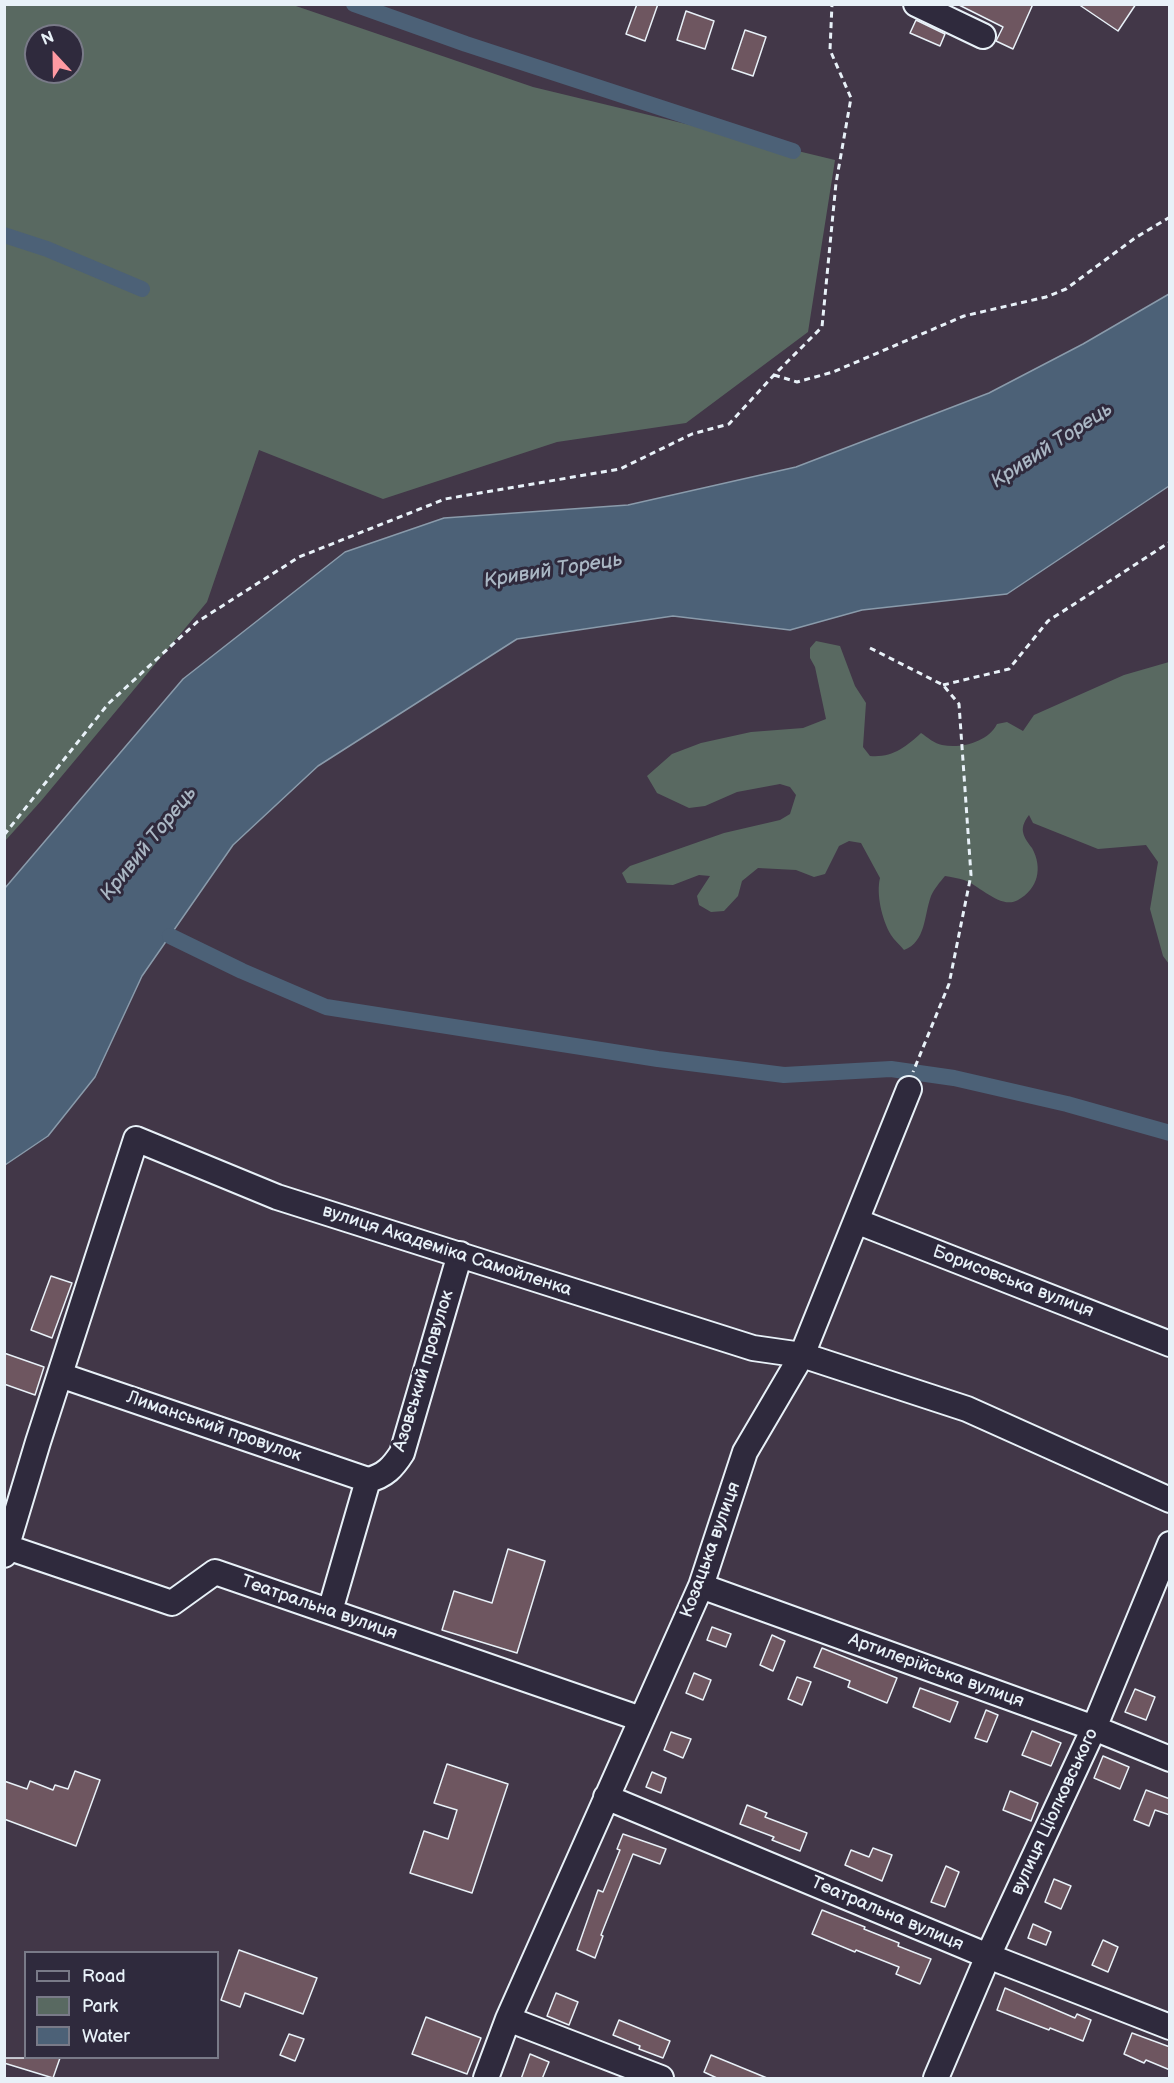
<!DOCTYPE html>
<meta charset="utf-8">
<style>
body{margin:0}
#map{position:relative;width:1174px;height:2083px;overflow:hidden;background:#423748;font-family:"Balsamiq Sans",sans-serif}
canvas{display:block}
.frame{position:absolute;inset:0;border:6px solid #e8f1f8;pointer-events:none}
.legend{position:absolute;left:24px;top:1951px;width:195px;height:108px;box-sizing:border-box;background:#2f2a3d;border:2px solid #797a88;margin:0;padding:8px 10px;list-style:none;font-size:18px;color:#e8f1f8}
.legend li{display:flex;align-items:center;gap:12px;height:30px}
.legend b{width:30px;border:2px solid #797a88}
.north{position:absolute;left:24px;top:24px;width:60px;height:60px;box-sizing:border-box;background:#2f2a3d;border:2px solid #797a88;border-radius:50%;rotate:338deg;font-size:16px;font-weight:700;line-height:24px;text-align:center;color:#e8f1f8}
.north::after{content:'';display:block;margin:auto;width:21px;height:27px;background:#ff9aa2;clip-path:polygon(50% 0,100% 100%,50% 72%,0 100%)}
</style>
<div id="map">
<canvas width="1174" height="2083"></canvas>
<div class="frame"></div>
<ul class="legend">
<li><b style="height:8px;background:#2f2a3d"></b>Road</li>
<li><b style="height:16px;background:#596961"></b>Park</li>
<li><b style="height:16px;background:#4c6177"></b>Water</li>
</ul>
<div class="north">N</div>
</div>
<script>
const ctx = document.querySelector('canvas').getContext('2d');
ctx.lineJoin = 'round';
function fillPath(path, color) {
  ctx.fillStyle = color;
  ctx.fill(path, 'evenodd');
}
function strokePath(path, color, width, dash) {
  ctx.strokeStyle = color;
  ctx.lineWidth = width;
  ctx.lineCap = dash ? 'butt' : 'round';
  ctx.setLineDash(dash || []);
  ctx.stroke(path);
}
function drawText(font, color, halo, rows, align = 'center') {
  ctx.font = font + ' "Balsamiq Sans",sans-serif';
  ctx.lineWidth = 6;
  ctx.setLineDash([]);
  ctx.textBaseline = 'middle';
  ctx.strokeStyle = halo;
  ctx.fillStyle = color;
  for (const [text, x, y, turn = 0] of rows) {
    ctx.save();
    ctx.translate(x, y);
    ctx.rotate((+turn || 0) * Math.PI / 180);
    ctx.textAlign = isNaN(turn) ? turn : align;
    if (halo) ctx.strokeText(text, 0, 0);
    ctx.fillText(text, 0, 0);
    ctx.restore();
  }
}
fillPath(new Path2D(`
 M5 4 293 5 533 87 835 160 808 332 686 423 557 442 383 499 259 450 207 602 41 801 5 841ZM36 36H72V72H36Z
 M816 641 840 646 855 686 866 703 863 747 870 756C892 758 906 747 921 733 927 737 935 744 942 745 961 749 988 742 997 724L1007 722 1023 731 1034 715 1124 675 1169 662V964L1163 956 1150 909 1158 862 1146 845 1098 849 1033 823 1029 815C1025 820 1022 826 1023 832 1024 838 1029 844 1032 848 1043 868 1038 889 1018 900 1001 910 979 885 964 880 958 878 951 877 945 876 940 882 934 889 931 896 924 915 926 942 904 950 900 945 894 940 891 935 882 920 876 894 880 878L861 843 849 841 839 846 825 874 814 877 796 870 758 868 742 881 738 896 724 911 711 912 699 905 697 896 710 876 699 875 673 885 627 883 622 873 630 866 724 833 780 820 790 814 796 795 790 787 780 784 737 792 705 806 689 808 657 793 647 776 672 754 701 743 751 732 803 728 826 719 815 667 810 658V648Z`), '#596961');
const water = new Path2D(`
 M1169 294V486L1007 594 862 610 790 630 673 616 517 639 318 766 233 845 142 976 95 1077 48 1136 5 1165V888L183 679 345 552 444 518 628 505 796 467 989 393 1083 344Z`);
fillPath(water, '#4c6177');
strokePath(water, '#8a9bab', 1.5);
strokePath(new Path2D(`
 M354 4 466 44 793 151
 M4 235 47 249 142 289
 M170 936 242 971 326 1007 658 1059 784 1075 891 1069 954 1078 1067 1104 1170 1133`), '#4c6177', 16);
const building = new Path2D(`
 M637 4H658L645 41 626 34Z
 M957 4H1033L1013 49 996 41 1003 27Z
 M1078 4H1136L1118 31Z
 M686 11 714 21 705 49 677 40Z
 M916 20 945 34 940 46 910 33Z
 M745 30 766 37 753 76 732 69Z
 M51 1276 72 1283 52 1338 31 1330Z
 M4 1353 44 1367 35 1395 4 1384Z
 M508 1549 545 1561 517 1653 442 1630 454 1591 492 1603Z
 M712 1627 731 1634 726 1647 707 1640Z
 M772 1635 785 1641 773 1671 760 1665Z
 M822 1648 897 1678 887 1703 848 1687 850 1681 814 1667Z
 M694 1673 711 1680 703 1700 686 1693Z
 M797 1677 811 1682 802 1705 788 1699Z
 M920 1688 958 1702 950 1722 913 1707Z
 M1135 1689 1155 1697 1146 1720 1125 1712Z
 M986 1710 998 1715 987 1742 975 1738Z
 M1032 1731 1061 1743 1051 1766 1022 1755Z
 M671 1732 691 1739 683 1758 664 1750Z
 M1103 1756 1129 1767 1120 1789 1094 1778Z
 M447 1764 508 1784 472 1893 410 1873 424 1831 448 1839 457 1810 434 1803Z
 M75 1771 100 1780 76 1846 4 1819V1781L27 1789 30 1781 53 1790 55 1785 68 1789Z
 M652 1772 666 1778 661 1793 646 1787Z
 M1146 1790 1170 1799V1815L1155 1810 1149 1826 1134 1820Z
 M1010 1791 1038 1803 1031 1821 1003 1810Z
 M747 1805 767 1813 765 1817 807 1833 800 1851 772 1840 774 1837 740 1824Z
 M623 1834 666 1849 660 1864 633 1854 601 1935 603 1936 595 1958 577 1950 598 1890 603 1892 620 1850 617 1849Z
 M873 1848 892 1855 882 1881 845 1865 851 1850 869 1857Z
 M946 1866 959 1872 945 1907 931 1902Z
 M1054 1879 1071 1886 1061 1909 1045 1902Z
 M822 1910 865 1927 864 1929 899 1943 898 1946 931 1959 920 1984 896 1974 899 1967 856 1950 855 1952 812 1934Z
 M1033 1924 1051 1932 1046 1945 1028 1938Z
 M1103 1940 1118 1947 1108 1972 1092 1965Z
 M239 1950 317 1978 303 2014 245 1993 240 2007 221 2000Z
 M1005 1988 1075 2018 1077 2014 1091 2020 1083 2041 1050 2028 1049 2030 997 2010Z
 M556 1993 578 2002 569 2025 547 2016Z
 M426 2017 481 2038 467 2074 412 2054Z
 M619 2020 670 2041 663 2058 639 2049 640 2046 613 2035Z
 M1132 2033 1170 2047V2070L1146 2060 1144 2063 1124 2054Z
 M289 2034 304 2039 295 2061 280 2055Z
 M530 2054 549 2062 542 2079H521Z
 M711 2055 767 2078V2079H719L704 2072Z
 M4 2058H60L53 2078 4 2063Z`);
fillPath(building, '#6e5660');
strokePath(building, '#e8f1f8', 1.5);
const minor = new Path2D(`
 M916 4 983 36
 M856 1221 1170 1344
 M60 1375 368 1480
 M4 1546 172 1603 215 1572 641 1719
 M4 1555 38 1442 136 1139 277 1197 753 1348 802 1355 967 1409 1170 1500
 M701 1586 1094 1728 1170 1759
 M330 1611 368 1480C385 1476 393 1467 402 1453L460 1254
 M606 1797 988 1956 1170 2027
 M508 2019 661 2078
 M486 2078 508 2019 701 1586 745 1452 802 1355 909 1089
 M936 2078 988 1956 1094 1728 1170 1544`);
strokePath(minor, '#e8f1f8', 28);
strokePath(new Path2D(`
 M774 375 797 382 833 372 964 316 1046 297 1066 289 1135 238 1170 217
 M870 648 943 685 959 704 971 875 949 984 913 1072
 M943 685 1009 669 1048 621 1170 542
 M4 835 108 704 197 622 299 557 445 499 620 469 692 434 729 424 774 375 822 327 836 183 851 98 830 50 832 4`), '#e8f1f8', 3, [6, 4.5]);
strokePath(minor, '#2f2a3d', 24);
drawText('18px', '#e8f1f8', '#2f2a3d', [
 ["вулиця Академіка Самойленка",447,1251,18],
 ["Борисовська вулиця",1013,1282,21],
 ["Азовський провулок",424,1371,-73],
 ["Лиманський провулок",214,1427,19],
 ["Козацька вулиця",711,1550,-70],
 ["Театральна вулиця",319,1608,19],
 ["Артилерійська вулиця",936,1671,20],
 ["вулиця Ціолковського",1055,1812,-65],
 ["Театральна вулиця",887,1914,23]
]);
drawText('italic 20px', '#aab7c4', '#2f2a3d', [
 ["Кривий Торець",1052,446,-33],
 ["Кривий Торець",553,571,-9],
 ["Кривий Торець",149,844,-51]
]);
</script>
